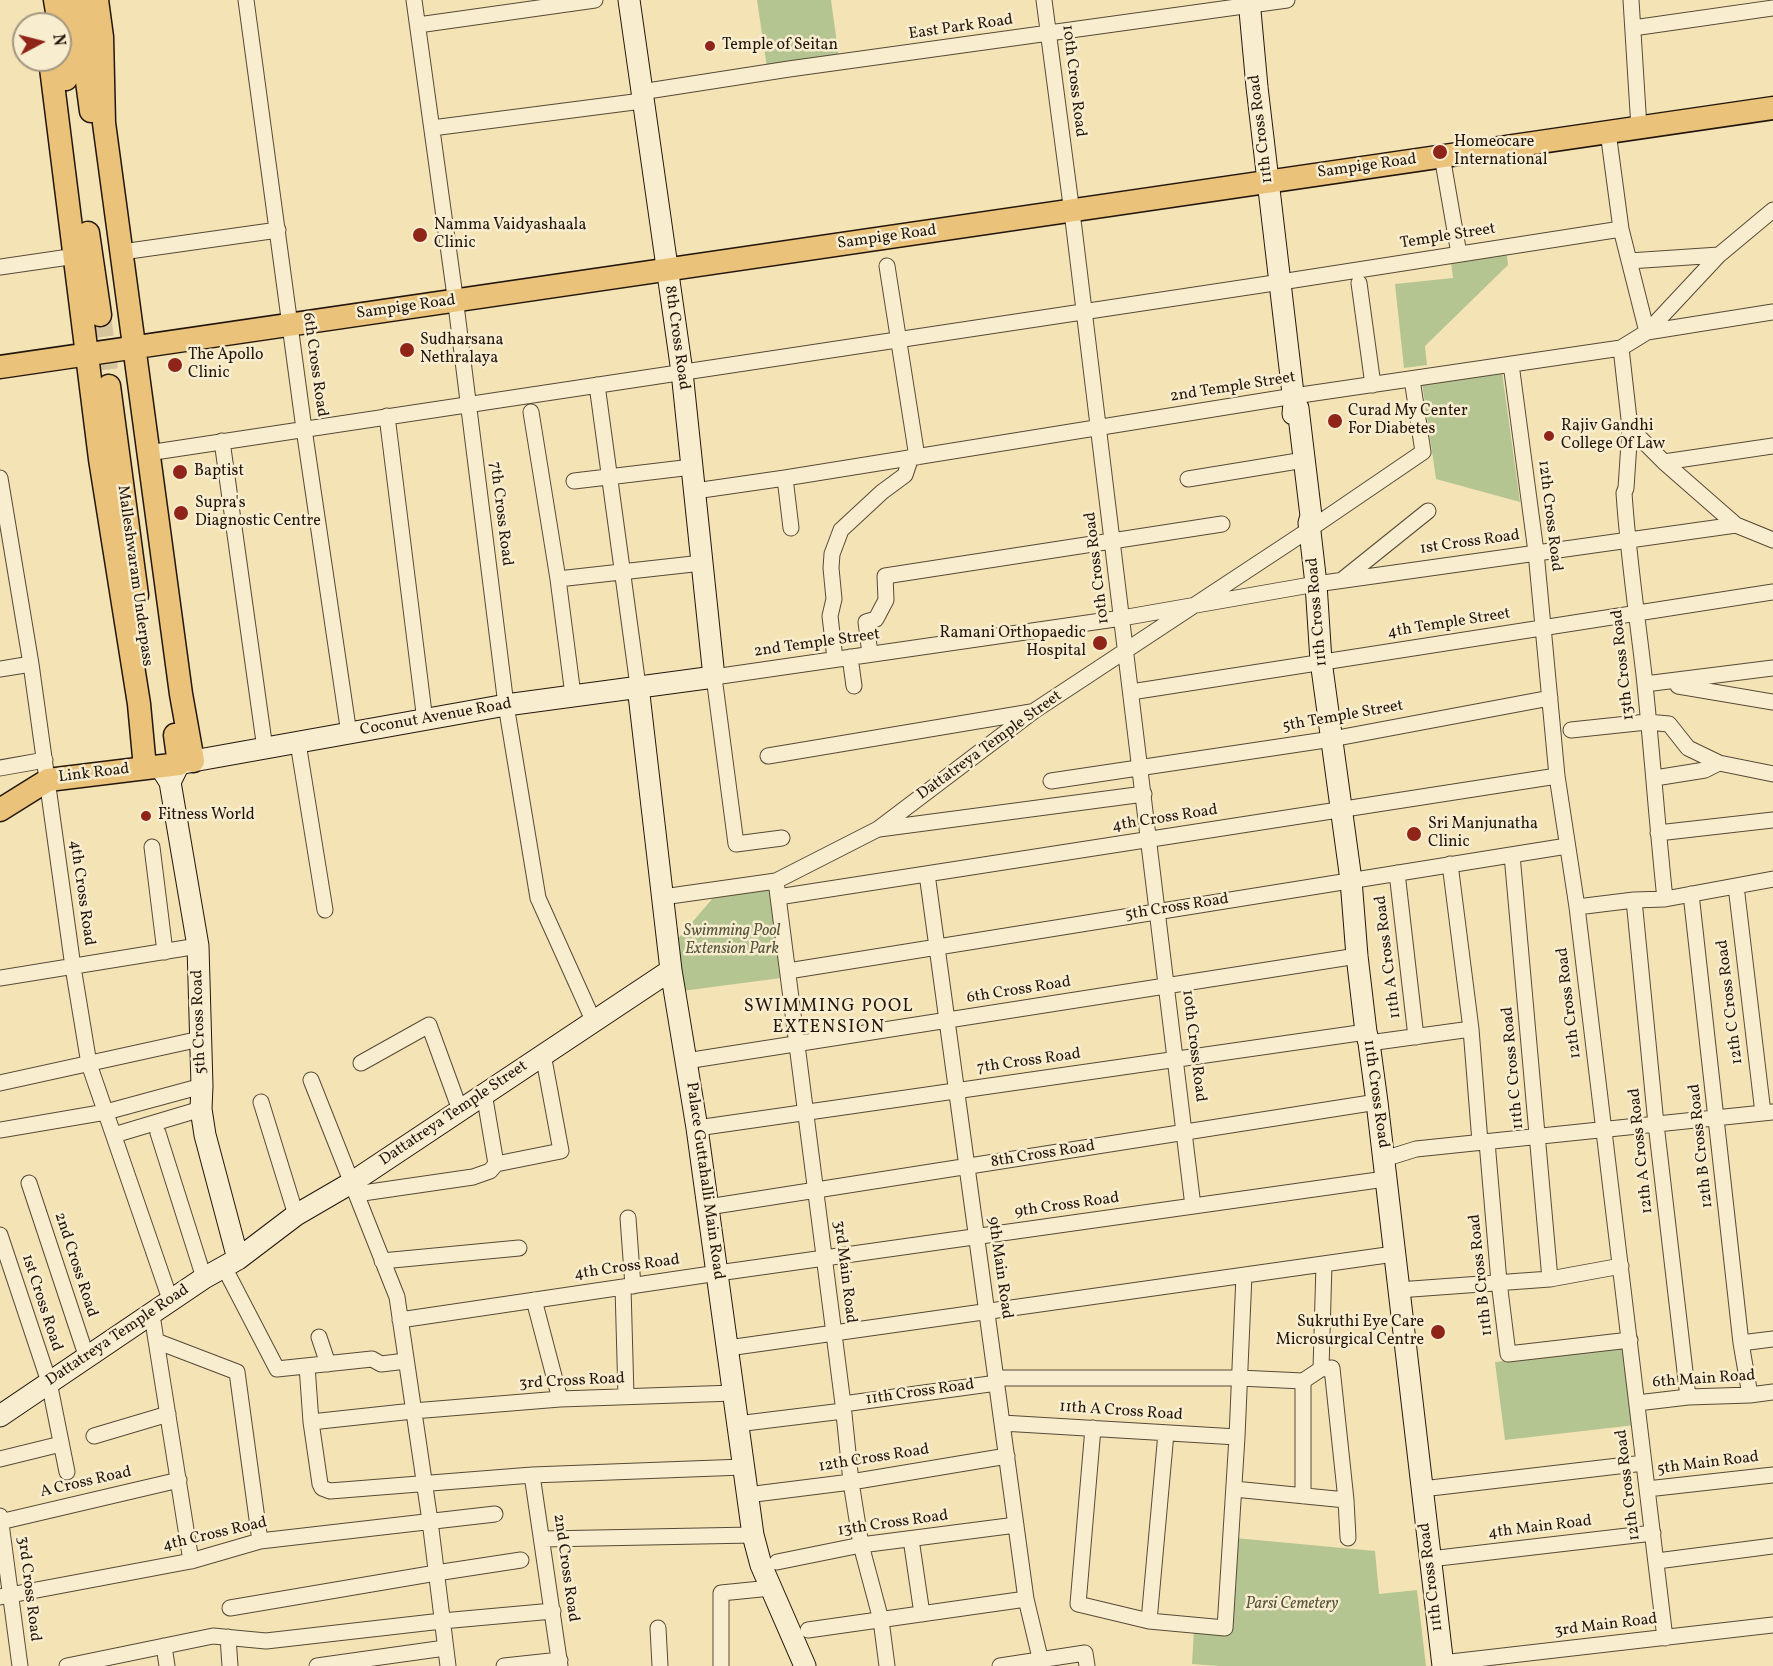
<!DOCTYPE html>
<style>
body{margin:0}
#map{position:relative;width:1773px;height:1666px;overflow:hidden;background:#f4e3b5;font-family:Vollkorn,serif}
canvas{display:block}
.north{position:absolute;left:12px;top:12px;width:60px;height:60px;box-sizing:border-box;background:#f8edcf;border:2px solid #a39781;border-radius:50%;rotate:83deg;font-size:16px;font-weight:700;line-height:24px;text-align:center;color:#23170d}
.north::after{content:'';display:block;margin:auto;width:21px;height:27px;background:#8f2418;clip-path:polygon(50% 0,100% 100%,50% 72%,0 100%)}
</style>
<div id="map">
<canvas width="1773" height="1666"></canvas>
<div class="north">N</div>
</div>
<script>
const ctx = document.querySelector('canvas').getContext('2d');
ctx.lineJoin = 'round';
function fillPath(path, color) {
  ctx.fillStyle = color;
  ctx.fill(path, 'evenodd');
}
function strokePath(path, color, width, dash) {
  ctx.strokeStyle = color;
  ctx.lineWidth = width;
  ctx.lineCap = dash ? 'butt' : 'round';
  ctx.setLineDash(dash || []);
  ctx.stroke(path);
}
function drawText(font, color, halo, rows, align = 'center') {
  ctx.font = font + ' Vollkorn,serif';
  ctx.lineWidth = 5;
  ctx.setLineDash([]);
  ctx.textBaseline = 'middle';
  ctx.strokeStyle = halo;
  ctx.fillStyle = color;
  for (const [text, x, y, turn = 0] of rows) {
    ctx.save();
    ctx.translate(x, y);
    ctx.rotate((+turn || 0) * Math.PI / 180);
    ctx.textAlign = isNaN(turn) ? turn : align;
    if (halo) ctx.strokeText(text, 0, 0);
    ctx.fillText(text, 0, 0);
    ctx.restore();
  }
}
fillPath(new Path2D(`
 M757 0H831L839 58 767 68Z
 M1507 255 1508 265 1425 346 1427 365 1404 368 1395 284 1453 278 1451 262Z
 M1502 372 1520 502 1436 479 1422 383Z
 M769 890 781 978 682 991 675 942 713 898Z
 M1626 1346 1635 1425 1505 1440 1495 1362Z
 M1235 1538 1375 1551 1379 1594 1417 1590 1426 1666H1219L1192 1664 1194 1630 1227 1632Z`), '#b5c592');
strokePath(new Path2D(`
 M100 315 109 386`), '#d5c49c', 22, [22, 11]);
const street = new Path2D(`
 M246 0 304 429 349 734
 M414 0 454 289 506 705 538 898 593 1020
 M1044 0 1074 228 1193 1206
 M1631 0 1639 128
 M418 25 595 0
 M1633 28 1773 8
 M641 92 789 69 1287 0
 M432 128 642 101
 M1608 132 1621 229 1647 332
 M1442 156 1459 254
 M122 252 278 230
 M1629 261 1719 255
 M887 266 917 457
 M0 267 76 256
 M1359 283 1373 385
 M1647 332 1719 255 1773 210
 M1621 348 1630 428 1664 462 1736 525 1773 540
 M1511 364 1536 552 1557 776 1577 907 1665 1638
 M597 385 638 686
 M531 412 558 579 573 695
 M387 416 425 721
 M1630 428 1626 488 1624 493C1628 554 1637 615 1644 675 1652 750 1657 824 1665 899
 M222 441 265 749
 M148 453 1281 282 1621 229
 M1664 462 1773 446
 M0 478 31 664 73 967 89 1064 171 1302
 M785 478 791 528
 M1188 479 1298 461
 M574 481 692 467
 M695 491 785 478 1294 396 1621 348 1647 332 1773 312
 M558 579 702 563
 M1342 580 1428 511
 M870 654 866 622 876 619 886 600 885 576 1222 524
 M850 657 854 686
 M835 659 830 616 834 599 831 568 832 554 841 530 882 492 905 475 911 457
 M0 669 31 664
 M1645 684 1773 668
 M1678 686 1773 702
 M1131 692 1773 592
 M1571 730 1647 722 1669 724 1688 748 1719 763 1773 774
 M298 743 325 910
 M768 756 1031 712
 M0 768 45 760
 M1655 778 1705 770 1719 763
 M1051 781 1332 739 1550 698
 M879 829 1144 794
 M1658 833 1773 820
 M782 838 736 844 714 677 1122 618 1316 584 1736 525
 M152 847 165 952
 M1512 855 1550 1279
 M1450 864 1471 1029 1480 1142
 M1397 873 1416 1037
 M927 874 1026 1599 1042 1666
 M776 881 843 1404 851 1482 861 1545 881 1620 887 1666
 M1736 886 1763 1113
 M1691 894 1741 1343 1750 1395
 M663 897 776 881 878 829 1034 711 1310 529 1423 452 1412 379
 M778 897 1557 776
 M1634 900 1656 1124 1688 1397
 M1577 907 1634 900 1665 899 1773 879
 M788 971 1567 846
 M0 978 198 946
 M1369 1043 1471 1029
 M686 1061 1357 956
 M361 1063 429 1025 460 1110
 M311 1080 397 1297 430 1521 448 1666
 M0 1083 200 1039
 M484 1093 496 1164
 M261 1102 296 1215
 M697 1128 1366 1032
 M0 1130 106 1112 202 1086
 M158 1133 204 1278
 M114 1135 201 1109
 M1487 1142 1499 1282 1508 1354 1630 1340
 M1384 1159 1416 1149 1773 1112
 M29 1183 87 1358
 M356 1194 473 1177 490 1171 496 1164 561 1151 543 1054
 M708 1207 1377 1102
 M628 1218 633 1286
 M0 1235 49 1382 67 1472
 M382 1261 519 1248
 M224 1267 277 1369 372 1359 381 1364 406 1361
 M623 1287 626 1396
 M1398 1290 1550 1279 1621 1266
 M534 1300 560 1399
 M152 1315 191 1561
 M400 1320 718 1273 1385 1179
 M319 1337 328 1364
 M156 1341 237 1372 260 1541
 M1741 1343 1773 1339
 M728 1348 1394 1254
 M307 1366 311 1422 320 1484 322 1488 330 1491 532 1475 743 1467
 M1321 1369 1332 1368 1346 1500 1348 1538
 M996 1378H1239L1303 1381
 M1637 1403 1688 1397 1750 1395 1773 1392
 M843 1404 997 1383
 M311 1422 413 1411 560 1399 734 1393
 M1002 1423 1237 1437
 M737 1424 843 1411
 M1093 1428 1078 1604 1149 1621 1225 1628 1237 1437 1244 1275
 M94 1436 168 1414
 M0 1459 61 1444
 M532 1475 560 1666
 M1234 1489 1346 1500
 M1422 1489 1644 1463
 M1647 1489 1773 1475
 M747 1495 851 1482 1007 1456
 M1303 1496V1381L1321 1369 1324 1264
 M0 1516 20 1666
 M0 1522 179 1480
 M543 1539 753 1535
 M911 1539 922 1614
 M1430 1559 1653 1533
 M1657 1561 1773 1546
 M777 1562 861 1545 1016 1525
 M0 1597 191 1561 260 1541 495 1514
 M230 1608 436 1573 521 1560
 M1149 1621 1166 1433
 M658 1628 660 1666
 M808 1630 1026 1599
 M228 1637 230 1666
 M164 1646 167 1666
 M1442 1663 1773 1625
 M67 1666 213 1636 266 1641 442 1621 553 1611
 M317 1666 445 1648
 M504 1666 560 1660
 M721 1666V1593L771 1588
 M1000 1666 1085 1653 1087 1666`);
const secondary = new Path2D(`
 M1249 0 1257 87 1294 402 1293 414
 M1294 402 1298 408 1311 516 1309 523 1316 584 1321 661 1351 880 1357 956 1366 1032 1369 1043 1377 1102 1443 1666
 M638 686 671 970 697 1128 753 1535 761 1565 805 1666
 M163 771 170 782 198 946 202 1086 201 1109 205 1135 238 1259
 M170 782 179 764 193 761 506 705 714 677 682 372 629 0
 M0 1416 204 1278 238 1259 296 1215 351 1183 671 970`);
const primary = new Path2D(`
 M55 0 59 24
 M76 0 91 111
 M97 0 102 37 104 123 181 694 193 761
 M60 33 66 79
 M50 60 100 459 139 704 145 768
 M88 233 100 315
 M0 367 1773 108
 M109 386 137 595
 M0 810 48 780 179 764 175 735`);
strokePath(street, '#574a37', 17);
strokePath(secondary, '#23170d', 23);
strokePath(primary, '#23170d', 25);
strokePath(street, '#f8edcf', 15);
strokePath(secondary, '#f8edcf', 21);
strokePath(primary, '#eac27a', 22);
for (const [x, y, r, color] of [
 [710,46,6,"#8f2418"],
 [1440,152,8,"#8f2418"],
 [420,235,8,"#8f2418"],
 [407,350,8,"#8f2418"],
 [175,365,8,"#8f2418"],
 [1335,421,8,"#8f2418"],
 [1549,436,6,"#8f2418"],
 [180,472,8,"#8f2418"],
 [181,513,8,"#8f2418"],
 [1100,643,8,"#8f2418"],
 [146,816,6,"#8f2418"],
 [1414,834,8,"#8f2418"],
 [1438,1332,8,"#8f2418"]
]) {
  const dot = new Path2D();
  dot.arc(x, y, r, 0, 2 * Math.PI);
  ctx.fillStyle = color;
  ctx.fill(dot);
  strokePath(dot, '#f8edcf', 2);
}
drawText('16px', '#23170d', '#f8edcf', [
 ["East Park Road",961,28,-8],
 ["10th Cross Road",1073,81,83],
 ["11th Cross Road",1262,129,-97],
 ["Sampige Road",1367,167,-8],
 ["Temple Street",1448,237,-9],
 ["Sampige Road",887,238,-8],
 ["Sampige Road",406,308,-8],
 ["8th Cross Road",676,338,82],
 ["6th Cross Road",314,365,82],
 ["2nd Temple Street",1233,388,-9],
 ["7th Cross Road",500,514,83],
 ["12th Cross Road",1549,516,83],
 ["1st Cross Road",1470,543,-8],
 ["10th Cross Road",1098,568,-97],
 ["Malleshwaram Underpass",134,576,82],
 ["11th Cross Road",1318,612,-95],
 ["4th Temple Street",1449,624,-9],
 ["2nd Temple Street",817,644,-8],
 ["13th Cross Road",1624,665,-96],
 ["5th Temple Street",1343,717,-10],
 ["Coconut Avenue Road",436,718,-10],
 ["Dattatreya Temple Street",990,746,-36],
 ["Link Road",94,774,-7],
 ["4th Cross Road",1165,819,-9],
 ["4th Cross Road",81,893,82],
 ["5th Cross Road",1177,908,-9],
 ["11th A Cross Road",1389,957,-97],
 ["6th Cross Road",1019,991,-9],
 ["12th C Cross Road",1731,1002,-97],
 ["12th Cross Road",1570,1003,-97],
 ["5th Cross Road",200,1022,-92],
 ["10th Cross Road",1193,1046,83],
 ["7th Cross Road",1029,1062,-8],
 ["11th C Cross Road",1514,1068,-95],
 ["11th Cross Road",1375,1094,82],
 ["Dattatreya Temple Street",454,1114,-34],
 ["12th B Cross Road",1702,1146,-96],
 ["12th A Cross Road",1642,1151,-96],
 ["8th Cross Road",1043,1155,-9],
 ["Palace Guttahalli Main Road",704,1181,82],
 ["9th Cross Road",1067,1206,-8],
 ["2nd Cross Road",75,1265,72],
 ["4th Cross Road",627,1268,-8],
 ["9th Main Road",999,1268,82],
 ["3rd Main Road",844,1272,83],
 ["11th B Cross Road",1482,1275,-96],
 ["1st Cross Road",41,1303,72],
 ["Dattatreya Temple Road",118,1336,-34],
 ["6th Main Road",1704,1380,-4],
 ["3rd Cross Road",572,1382,-3],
 ["11th Cross Road",920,1393,-8],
 ["11th A Cross Road",1121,1412,4],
 ["12th Cross Road",874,1459,-9],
 ["5th Main Road",1708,1464,-7],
 ["A Cross Road",86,1483,-13],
 ["12th Cross Road",1629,1485,-97],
 ["13th Cross Road",893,1524,-8],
 ["4th Main Road",1540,1528,-7],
 ["4th Cross Road",215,1535,-13],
 ["2nd Cross Road",565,1568,82],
 ["11th Cross Road",1432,1577,-97],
 ["3rd Cross Road",28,1589,83],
 ["3rd Main Road",1606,1626,-7]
]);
drawText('16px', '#23170d', '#f8edcf', [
 ["Temple of Seitan",722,46],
 ["Homeocare",1454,143],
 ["International",1454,161],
 ["Namma Vaidyashaala",434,226],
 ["Clinic",434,244],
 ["Sudharsana",420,341],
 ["Nethralaya",420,359],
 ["The Apollo",188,356],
 ["Clinic",188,374],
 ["Curad My Center",1348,412],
 ["For Diabetes",1348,430],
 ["Rajiv Gandhi",1561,427],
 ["College Of Law",1561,445],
 ["Baptist",194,472],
 ["Supra's",195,504],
 ["Diagnostic Centre",195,522],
 ["Ramani Orthopaedic",1086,634,"right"],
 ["Hospital",1086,652,"right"],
 ["Fitness World",158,816],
 ["Sri Manjunatha",1428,825],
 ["Clinic",1428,843],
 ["Sukruthi Eye Care",1424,1323,"right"],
 ["Microsurgical Centre",1424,1341,"right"]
], 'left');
drawText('italic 16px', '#56543c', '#f8edcf', [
 ["Swimming Pool",732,932],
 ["Extension Park",732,950],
 ["Parsi Cemetery",1292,1605]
]);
ctx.letterSpacing = '1.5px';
drawText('18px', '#23170d', '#f8edcf', [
 ["SWIMMING POOL",829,1008],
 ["EXTENSION",829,1029]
]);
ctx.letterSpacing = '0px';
</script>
